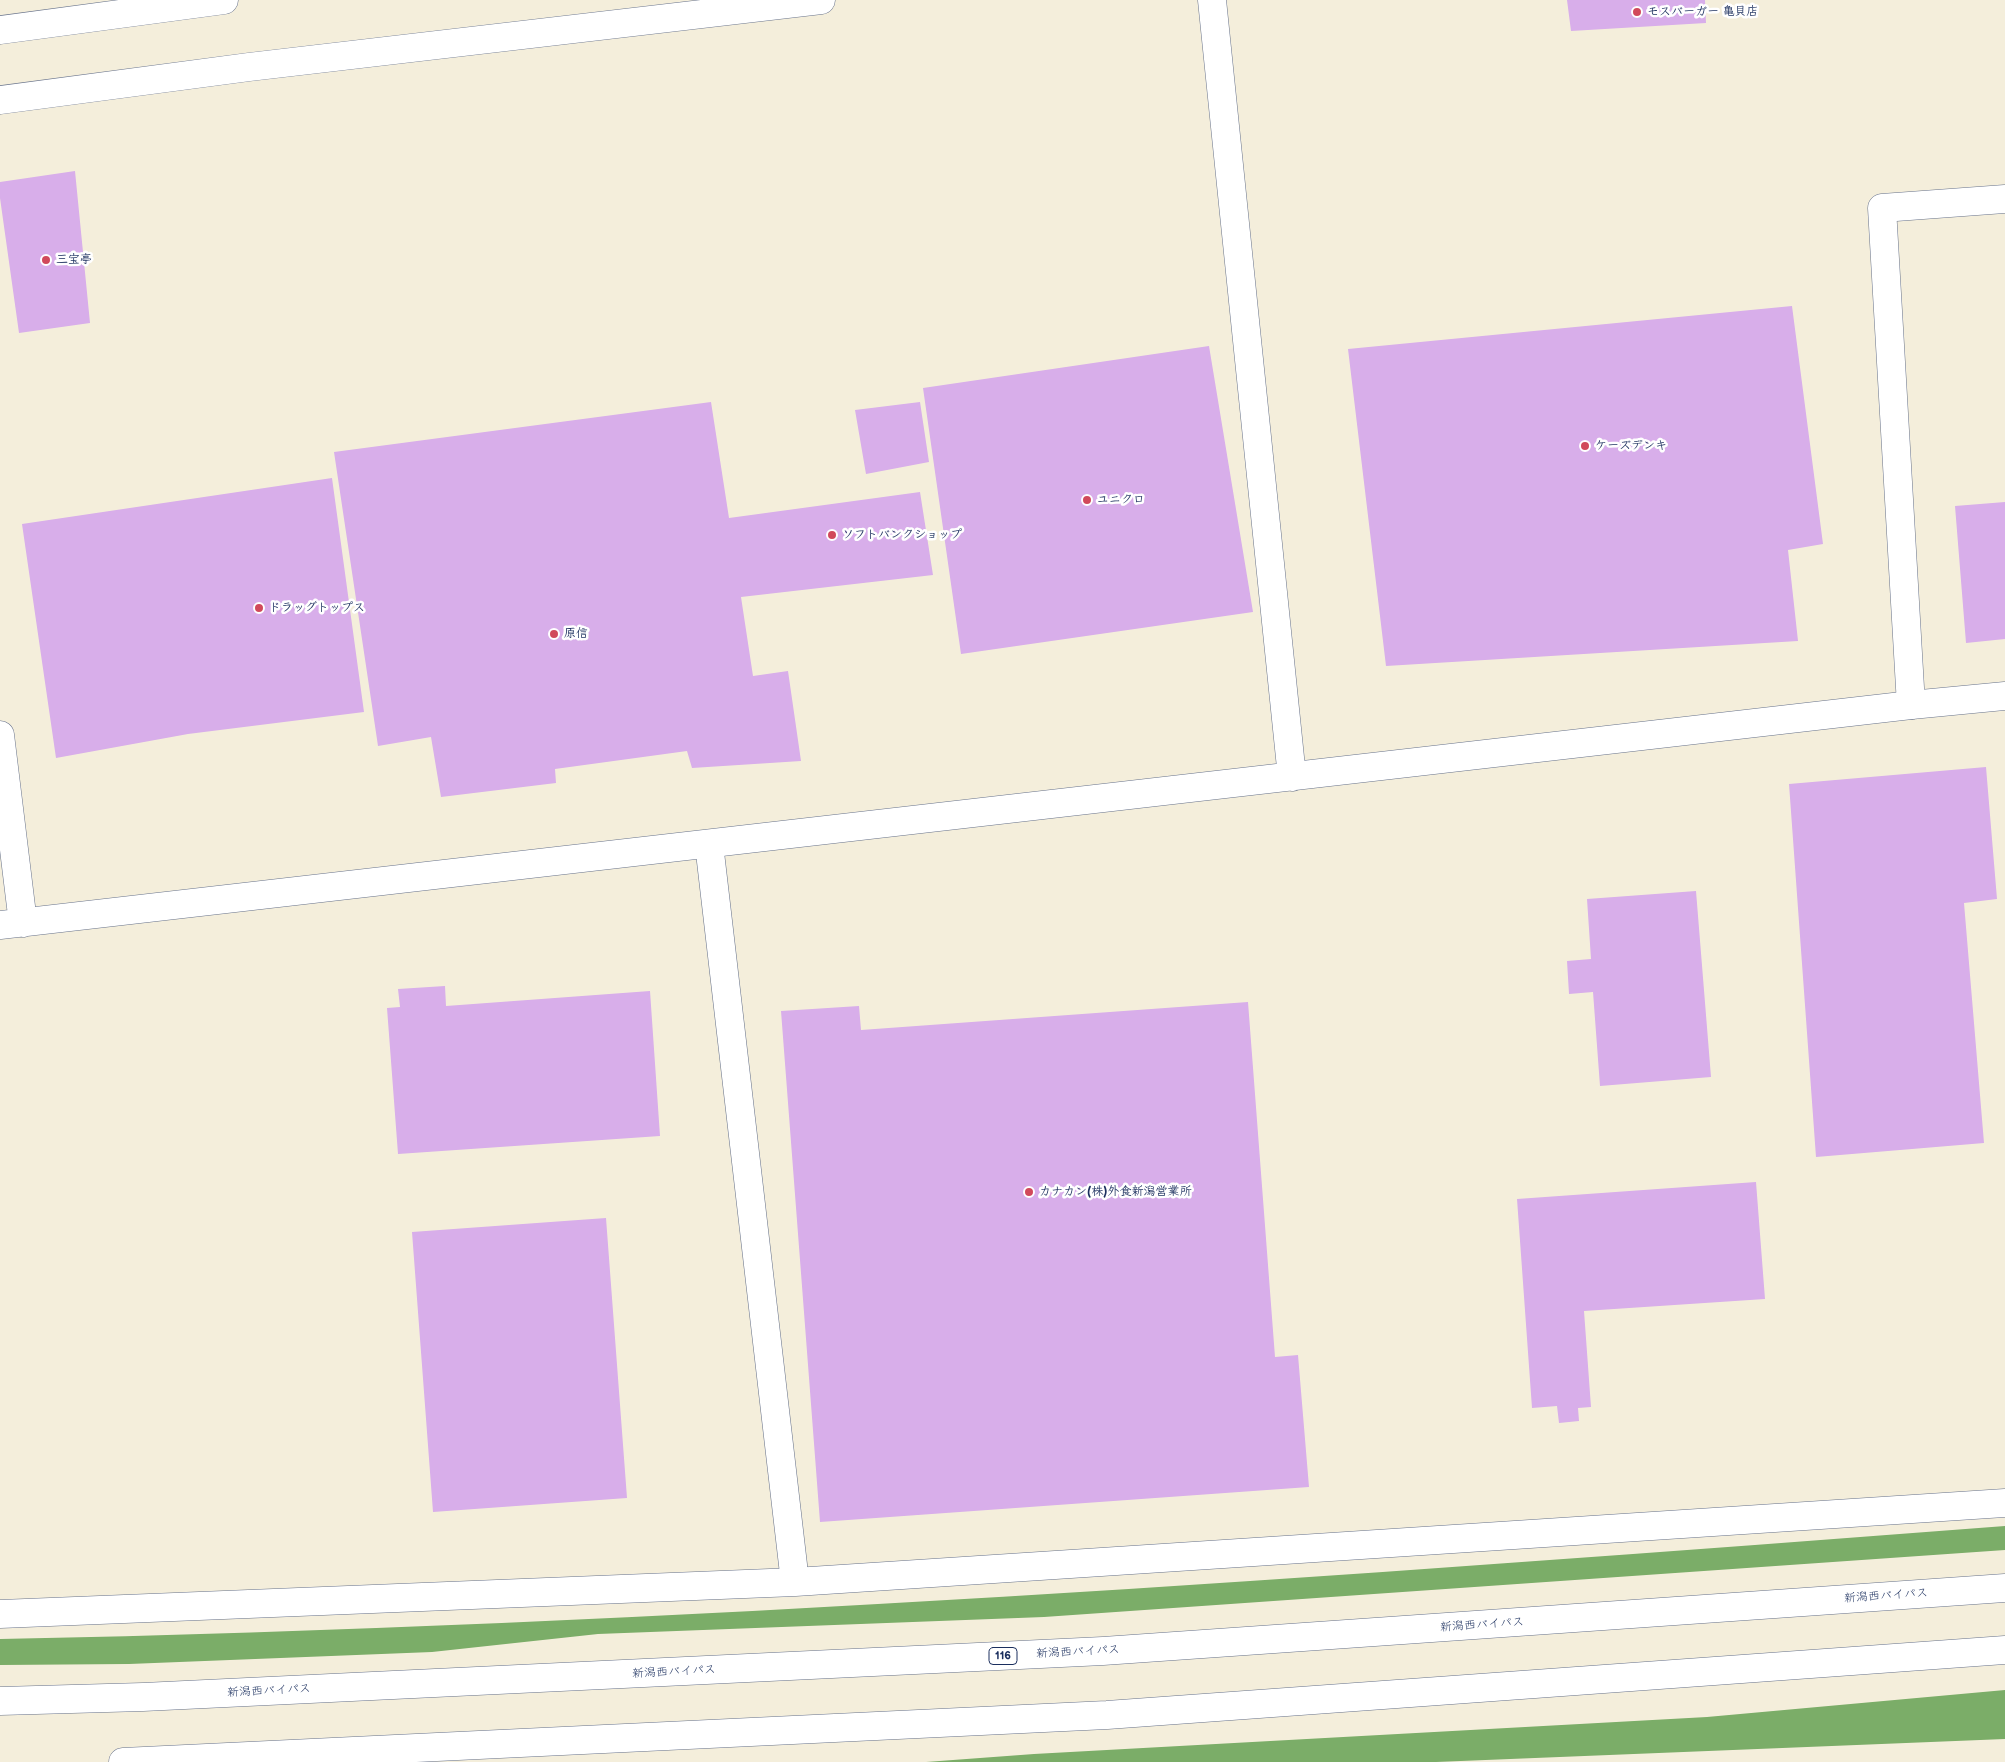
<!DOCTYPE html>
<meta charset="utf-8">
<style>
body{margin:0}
canvas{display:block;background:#f4eedb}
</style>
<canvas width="2005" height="1762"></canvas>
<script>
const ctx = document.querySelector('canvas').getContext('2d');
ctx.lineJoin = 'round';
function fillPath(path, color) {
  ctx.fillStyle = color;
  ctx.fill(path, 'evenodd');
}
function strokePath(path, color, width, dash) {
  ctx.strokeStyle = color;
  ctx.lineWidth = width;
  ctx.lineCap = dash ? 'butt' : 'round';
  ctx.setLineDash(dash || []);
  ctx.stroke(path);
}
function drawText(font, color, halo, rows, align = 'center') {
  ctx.font = font + ' "Balsamiq Sans","Klee One",sans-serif';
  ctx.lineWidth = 5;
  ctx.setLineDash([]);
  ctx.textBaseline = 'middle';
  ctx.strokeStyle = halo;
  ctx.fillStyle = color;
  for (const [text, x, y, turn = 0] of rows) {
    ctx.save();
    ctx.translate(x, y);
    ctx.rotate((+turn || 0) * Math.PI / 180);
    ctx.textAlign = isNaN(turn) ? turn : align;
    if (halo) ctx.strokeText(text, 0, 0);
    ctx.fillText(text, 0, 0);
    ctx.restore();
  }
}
fillPath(new Path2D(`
 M2005 1526V1550L1044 1617 598 1634 432 1652 129 1664 0 1665V1639C669 1626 1338 1577 2005 1526Z
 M2005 1690V1739L1436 1762H926L1034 1754 1707 1717Z`), '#7bad68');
fillPath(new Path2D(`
 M1567 0H1705L1706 23 1571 31Z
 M75 171 90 323 19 333 0 198V182Z
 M1792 306 1823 544 1788 550 1798 641 1386 666 1348 349Z
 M1209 346 1253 612 961 654 923 388Z
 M711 402 729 518 920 492 933 575 741 597 753 676 788 671 801 761 692 768 687 751 555 769 556 783 441 797 431 737 378 746 334 452Z
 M920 402 929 462 866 474 855 410Z
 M332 478 364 712 188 734 56 758 22 524Z
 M2005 502V639L1966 643 1955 506Z
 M1986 767 1997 899 1964 903 1984 1143 1816 1157 1789 784Z
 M1696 891 1711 1077 1600 1086 1593 992 1569 994 1567 961 1591 959 1587 899Z
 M445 986 446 1006 650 991 660 1136 398 1154 387 1008 400 1007 398 989Z
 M1248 1002 1275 1357 1298 1355 1309 1487 820 1522 781 1011 859 1006 861 1030Z
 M1756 1182 1765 1299 1584 1311 1591 1407 1578 1408 1579 1421 1559 1423 1557 1406 1532 1408 1517 1199Z
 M606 1218 627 1498 433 1512 412 1232Z`), '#d8aeea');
const street = new Path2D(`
 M1911 705 1882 208 2005 199
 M709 844 795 1582
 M0 1614 795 1582 2005 1503`);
const secondary = new Path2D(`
 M1212 0 1292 777
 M0 30 224 0
 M0 100 249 67 821 0
 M0 735 23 923
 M0 925 1911 705 2005 696`);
const highway = new Path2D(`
 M0 1701 143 1697 1103 1651 2005 1588
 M123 1762 1107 1715 2005 1650`);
strokePath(street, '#67728a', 29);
strokePath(secondary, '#67728a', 29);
strokePath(highway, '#67728a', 29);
strokePath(street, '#fff', 28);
strokePath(secondary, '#fff', 28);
strokePath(highway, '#fff', 28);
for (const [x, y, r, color] of [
 [1637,12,5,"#d1495b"],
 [46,260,5,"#d1495b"],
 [1585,446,5,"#d1495b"],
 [1087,500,5,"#d1495b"],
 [832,535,5,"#d1495b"],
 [259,608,5,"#d1495b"],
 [554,634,5,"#d1495b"],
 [1029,1192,5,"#d1495b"]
]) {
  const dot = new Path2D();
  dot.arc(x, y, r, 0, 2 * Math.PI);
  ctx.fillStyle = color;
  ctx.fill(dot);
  strokePath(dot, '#fff', 2);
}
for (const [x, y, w] of [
 [1003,1656,28]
]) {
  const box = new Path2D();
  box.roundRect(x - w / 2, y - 8.5, w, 17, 4);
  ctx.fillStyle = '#fff';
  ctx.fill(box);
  strokePath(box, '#1b2f5e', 1);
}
drawText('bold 11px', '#1b2f5e', null, [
 ["116",1003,1656]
]);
drawText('bold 12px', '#1b2f5e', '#fff', [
 ["モスバーガー 亀貝店",1647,12],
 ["三宝亭",56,260],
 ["ケーズデンキ",1595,446],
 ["ユニクロ",1097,500],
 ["ソフトバンクショップ",842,535],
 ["ドラッグトップス",269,608],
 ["原信",564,634],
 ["カナカン(株)外食新潟営業所",1039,1192]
], 'left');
drawText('12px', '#1b2f5e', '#fff', [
 ["新潟西バイパス",1886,1596,-4],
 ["新潟西バイパス",1482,1625,-4],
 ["新潟西バイパス",1078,1652,-3],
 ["新潟西バイパス",674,1672,-3],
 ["新潟西バイパス",269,1691,-3]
]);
</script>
